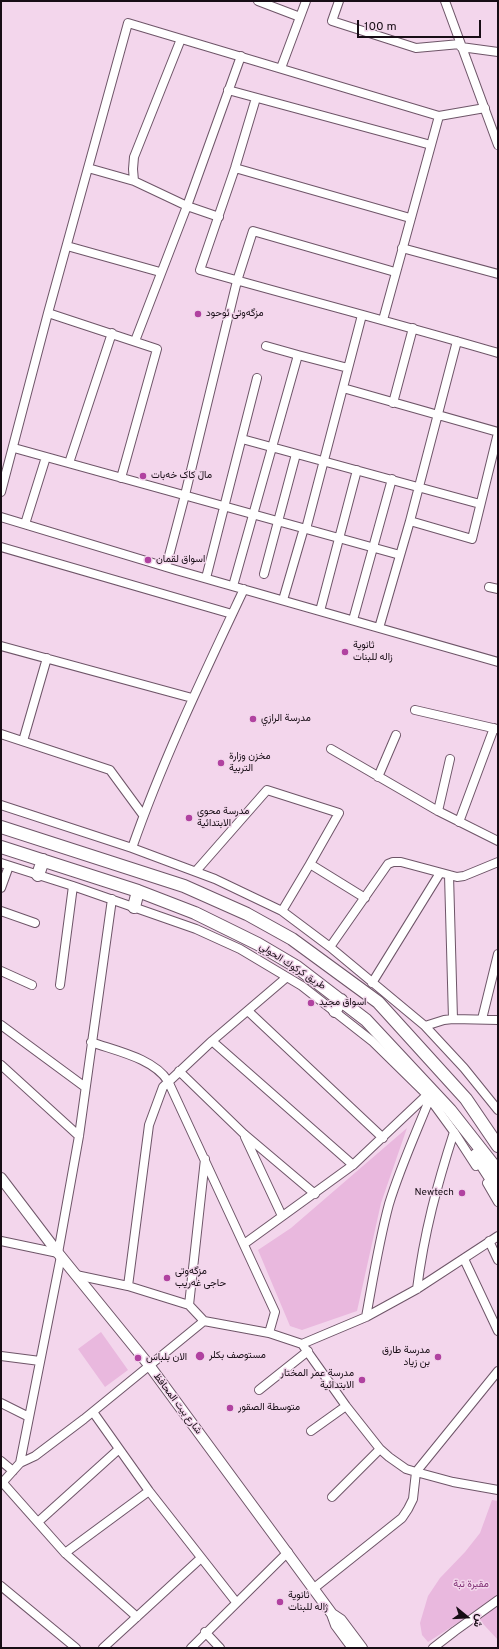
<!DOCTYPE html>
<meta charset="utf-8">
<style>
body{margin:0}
#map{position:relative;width:499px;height:1649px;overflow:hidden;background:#f3d6ec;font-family:Overpass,Vazirmatn,sans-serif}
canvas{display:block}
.frame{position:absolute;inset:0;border:2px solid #170d15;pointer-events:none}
.north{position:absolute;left:447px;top:1597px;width:40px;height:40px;-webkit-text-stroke:3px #f3d6ec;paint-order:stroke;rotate:108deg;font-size:11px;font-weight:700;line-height:16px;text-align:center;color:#170d15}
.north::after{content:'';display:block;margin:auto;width:14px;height:18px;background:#170d15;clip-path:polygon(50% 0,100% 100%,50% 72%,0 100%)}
.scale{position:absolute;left:357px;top:20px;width:124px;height:18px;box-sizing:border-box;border:2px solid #170d15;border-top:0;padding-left:5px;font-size:12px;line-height:14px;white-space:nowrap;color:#170d15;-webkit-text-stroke:3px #f3d6ec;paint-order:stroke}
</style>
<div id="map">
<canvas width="499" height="1649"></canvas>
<div class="frame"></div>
<div class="north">ش</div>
<div class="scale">100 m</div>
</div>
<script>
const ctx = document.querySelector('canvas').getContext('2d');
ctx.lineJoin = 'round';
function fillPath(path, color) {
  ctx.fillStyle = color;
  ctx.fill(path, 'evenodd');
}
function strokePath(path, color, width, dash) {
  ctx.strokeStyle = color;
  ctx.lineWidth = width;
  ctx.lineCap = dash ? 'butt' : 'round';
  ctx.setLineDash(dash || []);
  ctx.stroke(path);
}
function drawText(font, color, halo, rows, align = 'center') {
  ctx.font = font + ' Overpass,Vazirmatn,sans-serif';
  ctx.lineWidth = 3;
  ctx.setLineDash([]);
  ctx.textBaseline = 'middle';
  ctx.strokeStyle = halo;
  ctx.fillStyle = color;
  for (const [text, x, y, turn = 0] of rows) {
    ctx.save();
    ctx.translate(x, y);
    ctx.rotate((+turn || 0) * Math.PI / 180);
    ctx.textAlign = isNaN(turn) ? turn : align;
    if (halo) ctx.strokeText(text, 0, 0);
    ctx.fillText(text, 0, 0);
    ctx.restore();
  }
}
fillPath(new Path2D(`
 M407 1128 381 1203 357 1311 302 1330 290 1326 258 1250 291 1228Z
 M101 1332 128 1370 105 1387 78 1349Z
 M492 1500 498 1501V1640L473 1613 428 1642 422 1635 420 1623 428 1596 440 1578 465 1552 480 1533Z`), '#e9b8de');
const minor = new Path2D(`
 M258 1 300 17
 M339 1 332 21 416 48 460 44
 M445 1 498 145
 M181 39 134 157 133 169 134 181 187 206 219 217
 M461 47 498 52
 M281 68 306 1
 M228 90 431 145
 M256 98 235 168 200 270C299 298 399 324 498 353
 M88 168 134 181
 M235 168 410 218
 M67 246 160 272
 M402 248 498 274
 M48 313 157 349 121 478
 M383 320 439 116
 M135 341 187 206 241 56
 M266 346 298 355
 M343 388 498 432
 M393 403 413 328
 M242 439 480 504
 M14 448 400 555
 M69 463 112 333
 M1 492 48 313 128 23 439 116 485 108
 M1 517 176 570 498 662
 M410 521 457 341
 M25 524 46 457
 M306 529 362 315
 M1 547 232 614
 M166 567 185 495 237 281 253 231 395 272
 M264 574 296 454
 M206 578 257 378
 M233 586 298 355 348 368
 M489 587 498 589
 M244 589C204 674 163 759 132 848L215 879 282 911 330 947 425 1026 464 1068 498 1110
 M283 600 304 528
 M320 611 357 470
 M353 620 392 479
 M379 628 410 521 472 539 498 433
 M1 646 192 698
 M415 710 497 729
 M1 734 110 770 143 815
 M23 741 47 658
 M331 749 438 811 498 841
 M378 777 396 735
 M1 805 132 848
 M438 811 450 759
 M459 822 494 728
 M1 863 73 886 196 929 240 949 302 986 372 1041 427 1095 454 1132 476 1166
 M196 871 267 790 339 813 310 864 365 898
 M449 875 453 1019
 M1 888 9 866
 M1 911 35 923
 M282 911 310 864
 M330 947 388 864 393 862H401L457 877 464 876 498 862
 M1 971 32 985
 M372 983 440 873
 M60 985 73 886
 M248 1011 383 1138
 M482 1019 498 954
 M1 1025 85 1087
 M425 1026 444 1020 453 1019 498 1020
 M212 1041 353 1165
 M91 1042C116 1051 153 1058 168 1081L275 1312 269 1333
 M1 1065 79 1136
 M179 1071 244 1134 315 1194
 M245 1137 282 1216
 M487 1183 498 1202
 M1 1241 58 1253 79 1136 112 899
 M489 1241 498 1260
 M244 1244 353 1165 427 1095
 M464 1259 498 1331
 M76 1275 128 1286 189 1305 204 1321 269 1333 302 1344 346 1406 380 1449 389 1457 406 1469 416 1472 453 1482 498 1490
 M128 1286 149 1125 163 1087 212 1041 287 977
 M417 1289C424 1233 437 1185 454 1132
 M189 1305 205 1159
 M366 1317C373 1279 379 1241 389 1204 400 1168 416 1133 430 1098
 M302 1344 366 1317 417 1289 498 1236
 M1 1356 40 1361
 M259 1390 308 1351
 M1 1403 29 1417
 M93 1412 149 1491 236 1602
 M311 1431 346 1406
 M1 1461 13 1471
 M20 1463 61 1256
 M2 1482 65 1553 137 1617
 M1 1484 20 1463 35 1456 84 1419 204 1321
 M332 1497 380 1449
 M38 1522 119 1449
 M65 1553 149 1491
 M1 1586 76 1648
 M313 1589 402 1518 408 1509 413 1499 416 1472 498 1371
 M205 1632 220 1648
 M103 1648 201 1558
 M191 1648 288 1552
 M433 1648 455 1631 498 1600`);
const major = new Path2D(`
 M1 1178 58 1253 149 1365 332 1614 341 1620 362 1648
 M332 1614 336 1625 353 1648`);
const highway = new Path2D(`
 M1 827 184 886 247 914 292 939 378 1002 466 1099 498 1146
 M1 847 138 891 195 913 258 944 297 967 366 1020 450 1110 498 1171
 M38 875 43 860
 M134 907 138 891
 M335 1011 341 1000
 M476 1155 498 1189`);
strokePath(minor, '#6e5568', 10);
strokePath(major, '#6e5568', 12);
strokePath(highway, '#6e5568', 14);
strokePath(minor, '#fff', 8);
strokePath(major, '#fff', 10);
strokePath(highway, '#fff', 12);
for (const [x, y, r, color] of [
 [198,314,4,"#b042a0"],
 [143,476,4,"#b042a0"],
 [148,560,4,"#b042a0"],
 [345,652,4,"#b042a0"],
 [253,719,4,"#b042a0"],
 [221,763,4,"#b042a0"],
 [189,818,4,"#b042a0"],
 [311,1003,4,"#b042a0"],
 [462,1193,4,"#b042a0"],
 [167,1278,4,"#b042a0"],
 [200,1356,5,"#b042a0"],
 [438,1357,4,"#b042a0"],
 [138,1358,4,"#b042a0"],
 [362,1380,4,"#b042a0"],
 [230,1408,4,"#b042a0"],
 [280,1602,4,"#b042a0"]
]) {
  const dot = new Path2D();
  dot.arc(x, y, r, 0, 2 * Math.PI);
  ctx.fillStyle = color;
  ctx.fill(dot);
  strokePath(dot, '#f3d6ec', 1.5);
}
drawText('10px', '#170d15', '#f3d6ec', [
 ["مزگەوتی ئوحود",206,314],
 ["ماڵ کاک خەبات",151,476],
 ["اسواق لقمان",156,560],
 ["ثانوية",353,646],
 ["زاله للبنات",353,658],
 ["مدرسة الرازي",261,719],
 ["مخزن وزارة",229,757],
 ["التربية",229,769],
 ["مدرسة محوي",197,812],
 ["الابتدائية",197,824],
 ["اسواق مجيد",319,1003],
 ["Newtech",454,1193,"right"],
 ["مزگەوتی",175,1272],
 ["حاجی غەریب",175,1284],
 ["مدرسة طارق",430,1351,"right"],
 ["بن زياد",430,1363,"right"],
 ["مستوصف بكلر",209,1356],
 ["الان بلباس",146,1358],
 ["مدرسة عمر المختار",354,1374,"right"],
 ["الابتدائية",354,1386,"right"],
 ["متوسطة الصقور",238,1408],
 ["ثانوية",288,1596],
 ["ژاله للبنات",288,1608]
], 'left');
drawText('10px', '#170d15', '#f3d6ec', [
 ["طريق كركوك الحولي",292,967,33],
 ["شارع بيت المحافظ",177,1404,53]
]);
drawText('10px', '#823276', '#f3d6ec', [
 ["مقبرة تبة",471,1585]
]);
</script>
